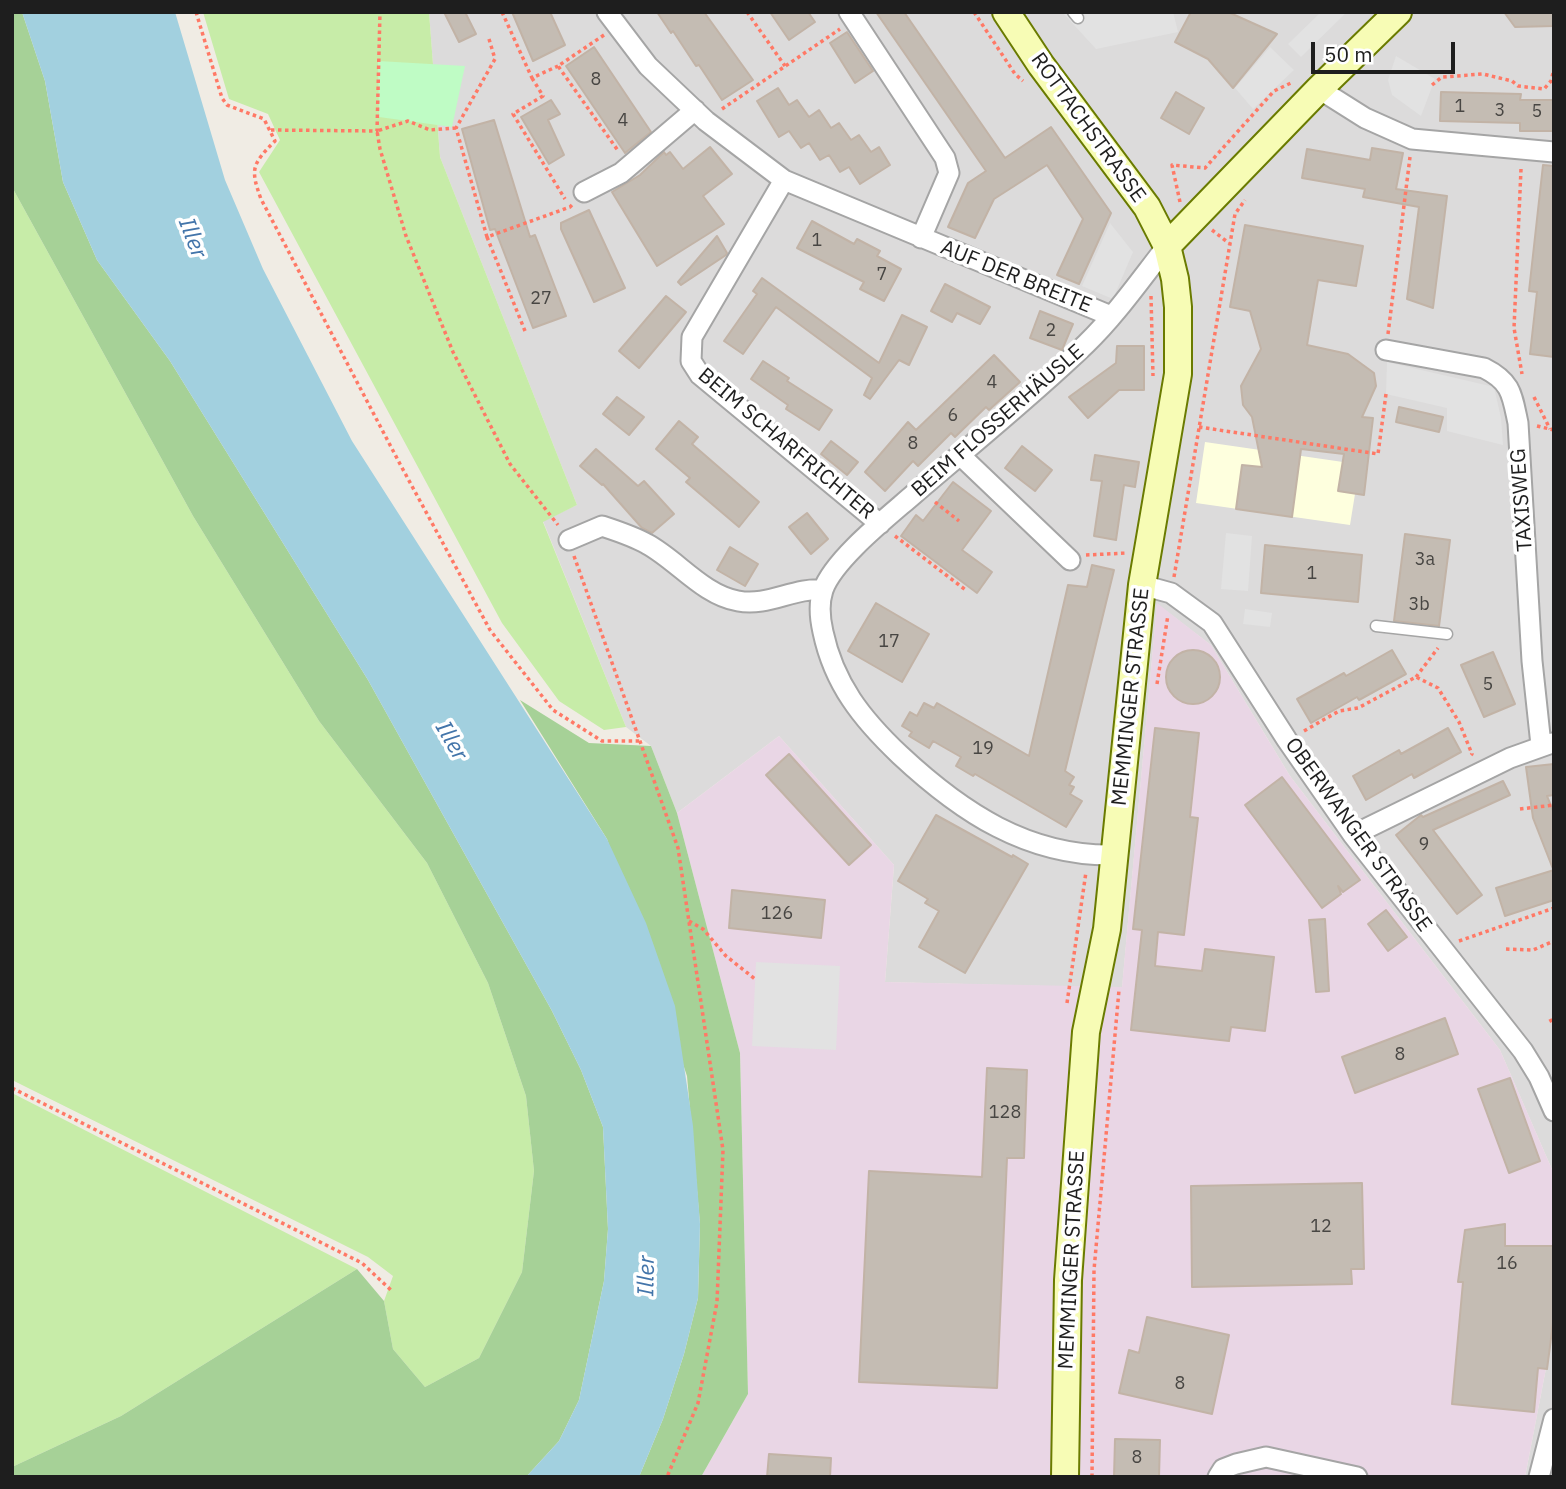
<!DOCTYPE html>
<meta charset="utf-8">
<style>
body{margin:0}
#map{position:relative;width:1566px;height:1489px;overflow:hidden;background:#f0ece4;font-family:"IBM Plex Sans",sans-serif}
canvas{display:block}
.frame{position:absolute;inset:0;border:14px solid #1e1e1e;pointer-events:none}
.scale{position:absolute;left:1311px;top:42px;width:144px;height:32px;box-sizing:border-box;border:4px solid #1e1e1e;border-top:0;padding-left:9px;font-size:21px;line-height:24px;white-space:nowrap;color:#1e1e1e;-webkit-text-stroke:5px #fff;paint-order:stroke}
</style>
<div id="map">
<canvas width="1566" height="1489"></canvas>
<div class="frame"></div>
<div class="scale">50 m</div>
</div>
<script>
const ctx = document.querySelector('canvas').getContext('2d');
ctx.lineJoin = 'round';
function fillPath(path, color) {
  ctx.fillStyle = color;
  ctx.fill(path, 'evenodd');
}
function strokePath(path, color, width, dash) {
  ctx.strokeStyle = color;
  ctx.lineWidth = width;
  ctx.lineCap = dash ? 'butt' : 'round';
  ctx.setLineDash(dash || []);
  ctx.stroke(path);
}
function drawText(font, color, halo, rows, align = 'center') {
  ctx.font = font + ' "IBM Plex Sans",sans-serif';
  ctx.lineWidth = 7;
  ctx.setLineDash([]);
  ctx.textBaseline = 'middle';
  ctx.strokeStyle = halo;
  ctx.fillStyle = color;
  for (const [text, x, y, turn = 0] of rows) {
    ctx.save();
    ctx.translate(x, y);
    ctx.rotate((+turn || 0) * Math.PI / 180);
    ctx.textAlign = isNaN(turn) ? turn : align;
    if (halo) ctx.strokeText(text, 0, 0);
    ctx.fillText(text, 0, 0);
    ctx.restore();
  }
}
fillPath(new Path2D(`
 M429 12H1554V1174L1500 1050 1290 776 1211 645 1157 604 1122 988 885 982 894 865 779 736 677 813 651 746 626 727 543 521 577 505 440 157Z
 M1554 1327V1477H1525Z`), '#dcdbdb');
fillPath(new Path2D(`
 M1157 603 1211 645 1290 776 1500 1050 1554 1174V1327L1525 1477H701L748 1394 740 1053 677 813 779 736 894 865 885 982 1122 987Z`), '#e9d6e5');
fillPath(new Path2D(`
 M1205 442 1343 462 1338 491 1355 494 1350 525 1196 503Z`), '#feffde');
fillPath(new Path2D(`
 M203 12H429L440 157 577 505 543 522 626 727 604 730 559 701 502 623 259 172 280 140 268 114 229 99Z
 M12 187 193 516 319 721 427 863 488 983 526 1096 534 1171 522 1272 479 1358 425 1387 393 1349 384 1301 393 1276 368 1257 12 1080Z
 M12 1093 357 1269 121 1416 12 1467Z`), '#c7eca8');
fillPath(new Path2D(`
 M12 12H22L45 81 63 182 97 260 170 361 368 680 552 1011 581 1070 603 1127 608 1229 604 1281 579 1400 559 1441 526 1477H12V1467L121 1416 357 1269 384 1301 393 1349 425 1387 479 1358 522 1272 534 1171 526 1096 488 983 427 863 319 721 193 516 12 187Z
 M520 700 589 743 651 746 677 813 740 1053 748 1394 701 1477H639L663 1419 684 1354 698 1298 700 1224 687 1076 607 839Z`), '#a6d197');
fillPath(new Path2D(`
 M378 61 465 66 452 127 379 117Z`), '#bffcc5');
fillPath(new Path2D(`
 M1062 12H1173L1178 32 1096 49Z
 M1321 12H1347L1301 57 1288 44Z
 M1270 47 1294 70 1253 109 1235 88Z
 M1396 56 1435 79 1421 116 1392 95 1388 80Z
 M1110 223 1133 252 1113 299 1082 286Z
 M1387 362 1494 387 1501 418 1503 445 1447 431V408L1386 394Z
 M1226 533 1252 536 1248 591 1221 589Z
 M1245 609 1272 613 1270 627 1243 624Z
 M756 962 840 966 836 1050 752 1046Z`), '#e2e2e2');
fillPath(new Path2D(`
 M22 12H175L225 180 263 269 352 441 607 839 646 923 675 1006 693 1126 700 1224 698 1298 684 1354 663 1419 639 1477H526L559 1441 579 1400 604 1281 608 1229 603 1127 581 1070 552 1011 368 680 170 361 97 260 63 182 45 81Z`), '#a2d0df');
const building = new Path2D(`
 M444 12H465L476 34 459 42Z
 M512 12H550L565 45 533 61Z
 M657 12H704L753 80 722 100 699 65 696 66 673 31 671 33Z
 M770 12H808L815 22 789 40Z
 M876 12H904L1005 158 1051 127 1111 213 1079 284 1057 275 1083 219 1047 165 994 199 975 238 948 227 968 183 986 171Z
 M1191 12H1228L1277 34 1233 88 1208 59 1175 42Z
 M1504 12H1554V26L1515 27Z
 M847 32 873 71 855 83 830 43Z
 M594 47 651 132 625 153 566 66Z
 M778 88 789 105 797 100 809 117 819 110 831 128 839 123 851 140 859 135 871 152 879 147 890 165 860 184 849 167 840 172 829 155 820 160 809 143 801 148 789 131 779 137 757 101Z
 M1176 92 1204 108 1189 134 1161 118Z
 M1441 92 1521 94 1520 100H1554V131H1520V123L1440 121Z
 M551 100 560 114 548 120 564 155 549 164 521 117Z
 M494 120 530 237 535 235 566 316 533 328 495 229 490 230 462 129Z
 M710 147 732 174 703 196 724 224 657 266 612 192 640 175 664 152 666 155 670 152 683 169Z
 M1372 148 1403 153 1396 189 1447 196 1433 308 1407 299 1419 207 1363 197 1365 189 1302 178 1307 149 1370 160Z
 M1543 165 1554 166V357L1530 354 1537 292 1529 291Z
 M589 210 625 288 594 302 561 229V223Z
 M812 221 854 244 857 239 880 251 877 256 901 269 884 301 860 289 864 282 797 248Z
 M1245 225 1363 246 1356 286 1318 280 1307 345 1348 354 1374 373 1376 386 1362 417 1373 418 1364 495 1338 491 1344 454 1301 449 1292 517 1236 509 1242 465 1262 467 1252 417 1243 405 1241 386 1261 349 1250 311 1230 307Z
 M717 236 727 253 726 255 681 285 678 282Z
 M762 278 879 363 902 315 927 327 909 365 899 360 870 399 864 395 872 378 776 307 743 354 724 341 757 294 753 291Z
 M945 284 990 307 980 324 957 313 952 322 931 311Z
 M666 296 686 312 639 368 619 351Z
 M1040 311 1073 324 1062 350 1030 338Z
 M1117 346H1144V390H1119L1088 418 1069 397 1116 363Z
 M994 355 1020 382 989 410 986 407 955 437 951 433 918 466 913 461 885 491 865 472 908 422 916 430Z
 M763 361 789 378 787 381 832 410 819 430 786 409 788 405 751 379Z
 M617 397 644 417 629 435 603 414Z
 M1399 407 1443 417 1439 432 1396 422Z
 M679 421 698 437 692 444 759 502 739 527 686 482 690 478 656 449Z
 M831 441 858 462 847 475 821 454Z
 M1022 446 1052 470 1035 491 1005 468Z
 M596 449 638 486 644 481 674 514 652 533 642 528 603 484 602 485 580 466Z
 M1095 455 1139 462 1135 487 1124 485 1116 540 1094 536 1102 481 1091 480Z
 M953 482 991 511 962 550 992 572 977 593 901 536 916 515 923 521Z
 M807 513 828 539 811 554 789 527Z
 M1405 534 1450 540 1439 626 1394 621Z
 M1265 545 1362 555 1358 602 1261 593Z
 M730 547 758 564 745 586 717 570Z
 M1092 565 1114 570 1065 771 1074 777 1069 785 1074 787 1070 794 1082 801 1066 827 975 774 973 776 956 766 961 757 933 741 929 748 909 736 912 732 902 726 910 712 917 716 924 703 934 708 937 703 1029 756 1068 585 1087 587Z
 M876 603 929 634 902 682 848 651Z
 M1392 650 1406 674 1359 700 1357 697 1311 723 1297 699 1344 673 1346 676Z
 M1166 677a27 27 0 1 1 54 0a27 27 0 1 1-54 0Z
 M1493 652 1515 704 1484 717 1461 665Z
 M1155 728 1199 733 1190 817 1198 818 1184 935 1158 932 1155 966 1202 971 1205 949 1274 957 1265 1031 1231 1027 1229 1041 1131 1030 1142 930 1133 929Z
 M1448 728 1461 752 1414 778 1412 774 1366 800 1353 776 1399 750 1401 754Z
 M789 754 871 845 849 865 766 775Z
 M1554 764V795L1547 796 1554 813 1553 869 1533 818 1526 767Z
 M1282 777 1360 880 1343 892 1338 886 1341 894 1322 908 1245 805Z
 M1503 781 1510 795 1433 830 1482 895 1457 914 1396 835 1421 815 1423 817Z
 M936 815 1012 857 1013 855 1028 864 965 973 919 947 939 911 925 903 928 899 898 881Z
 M1554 870V900L1505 916 1496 888Z
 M732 890 825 900 821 938 729 928Z
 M1386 910 1407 937 1388 951 1368 924Z
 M1325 919 1329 991 1316 992 1309 920Z
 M1445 1018 1458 1054 1355 1093 1342 1057Z
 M987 1068 1027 1070 1024 1158H1007L997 1388 859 1382 869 1171 982 1177Z
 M1510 1078 1540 1161 1509 1173 1478 1089Z
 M1362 1183 1364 1269H1351L1352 1284 1192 1287 1191 1186Z
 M1505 1224V1246H1554V1316L1547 1369 1538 1368 1534 1412 1452 1404 1463 1282H1458L1465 1230Z
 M1147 1317 1229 1335 1212 1414 1119 1393 1129 1350 1139 1353Z
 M1115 1439 1160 1440 1159 1477H1114Z
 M769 1454 831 1458 830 1477H767Z`);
fillPath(building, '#c4bcb3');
strokePath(building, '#c2b3a6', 2);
const lane = new Path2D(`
 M1073 12 1078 18
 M1376 626 1447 634`);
const street = new Path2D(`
 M607 12 648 66 706 121 784 180 1111 316
 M849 12 945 158 949 173 921 238
 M1319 89 1365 118 1412 139 1554 152
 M784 180 692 337 691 361 700 375 880 524
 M584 192 621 173 695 110
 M1386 350 1484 368C1512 382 1512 395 1518 423L1532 661 1541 745
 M960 455 1070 560
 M569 540 602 526C617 531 633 536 647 544 677 560 703 595 738 601 768 607 794 587 823 590
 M1142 585 1171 593 1212 623 1287 740 1353 835 1523 1051 1539 1077 1554 1111
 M1353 835 1510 758 1552 743
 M1115 855C1028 857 961 812 900 755 862 719 834 684 823 632 820 619 819 602 823 590 834 559 889 516 914 494 971 445 1031 397 1086 344 1116 315 1141 279 1167 246
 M1218 1477 1223 1469 1236 1464 1266 1457 1357 1477
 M1539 1477 1554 1419`);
const secondary = new Path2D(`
 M1006 12 1041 65 1147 207 1167 246 1175 279 1178 307V374L1142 585 1107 929 1086 1032 1068 1280 1065 1477
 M1167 246 1319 89 1398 12`);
strokePath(lane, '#a5a5a5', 13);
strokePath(street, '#a5a5a5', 23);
strokePath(secondary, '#6a7b00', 30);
strokePath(new Path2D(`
 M196 12 222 98 227 105 264 119 275 141C252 164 250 169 261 199L400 464 490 630 553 710 602 741H641
 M502 12 532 78 558 66
 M747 12 785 66
 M974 12 1015 74 1023 81
 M604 35 558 66 619 152
 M489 39 495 59 456 128 487 237 570 207 573 204
 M532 78 543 96 513 114 565 199
 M1432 85 1442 77 1483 74 1512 81 1518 86 1544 89 1551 81 1554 69
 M722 109 840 29
 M456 128 430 130 408 121 377 131 380 149 406 236 453 352 510 464 558 525
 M271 130 377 131 380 12
 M1521 169 1514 328 1522 374
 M1180 202 1172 165 1205 168 1274 91 1293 82
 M1212 230 1230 244
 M487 237 525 331
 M1151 296 1153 376
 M1388 334 1410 157
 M1534 397 1550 429
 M1537 426 1554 430
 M1199 427 1378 454 1386 394
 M935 502 959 521
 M895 536 967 591
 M1086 555 1127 553
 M574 556 678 848 723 1150 717 1302 698 1403 667 1477
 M1174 577 1235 214 1245 200
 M1416 677 1438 648
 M1157 684 1168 615
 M1304 731 1339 711 1358 708 1416 677 1438 688 1459 722 1472 754 1471 755
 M1520 809 1554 805
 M689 921 703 929 726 956 755 979
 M1459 941 1554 908
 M1506 949 1533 950 1554 941
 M1067 1003 1086 872
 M1550 1019 1554 1026
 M12 1088 362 1263 393 1292
 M1092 1477 1094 1270 1119 990`), '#ff7966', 3.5, [3.5, 3.5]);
strokePath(lane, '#fff', 10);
strokePath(street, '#fff', 19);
strokePath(secondary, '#f7fcb5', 26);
drawText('18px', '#484643', null, [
 ["8",596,80],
 ["1",1460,107],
 ["3",1500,111],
 ["5",1537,112],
 ["4",623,121],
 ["1",817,241],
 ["7",882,275],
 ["27",541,299],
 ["2",1051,331],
 ["4",992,383],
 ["6",953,416],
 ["8",913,444],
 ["3a",1425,560],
 ["1",1312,574],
 ["3b",1419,605],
 ["17",889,642],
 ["5",1488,685],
 ["19",983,749],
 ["9",1424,845],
 ["126",777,914],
 ["8",1400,1055],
 ["128",1005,1113],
 ["12",1321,1227],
 ["16",1507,1264],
 ["8",1180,1384],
 ["8",1137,1458]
]);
drawText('21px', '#1e1e1e', '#fff', [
 ["ROTTACHSTRASSE",1088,128,54],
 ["AUF DER BREITE",1016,277,22],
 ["BEIM FLOSSERHÄUSLE",998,421,-41],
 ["BEIM SCHARFRICHTER",786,444,40],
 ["TAXISWEG",1522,500,-94],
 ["MEMMINGER STRASSE",1131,697,-84],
 ["OBERWANGER STRASSE",1358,835,54],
 ["MEMMINGER STRASSE",1072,1260,-87]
]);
drawText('italic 23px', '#4375aa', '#fff', [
 ["Iller",192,238,69],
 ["Iller",451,741,60],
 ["Iller",647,1276,-89]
]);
</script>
